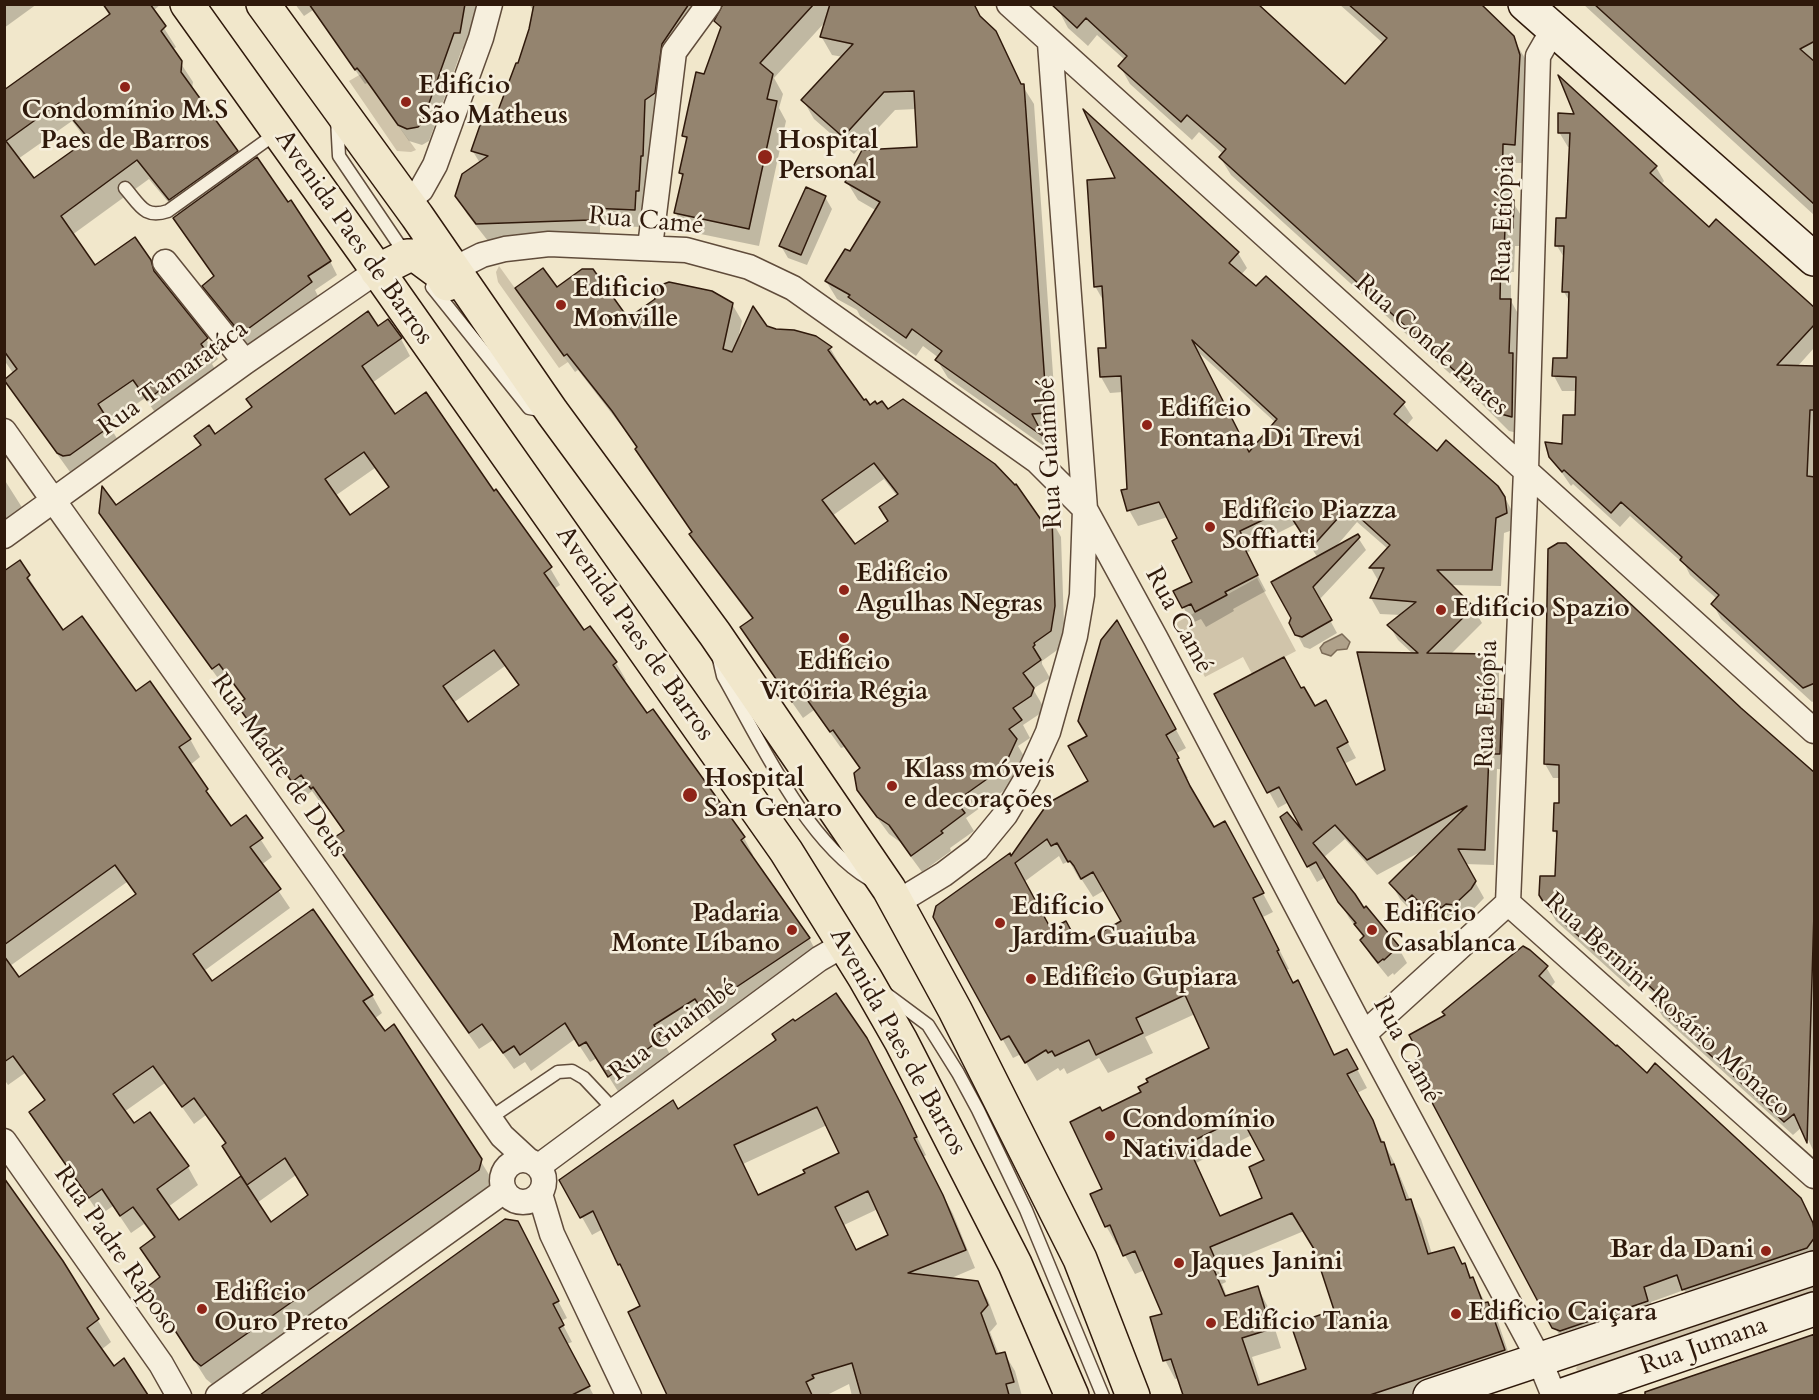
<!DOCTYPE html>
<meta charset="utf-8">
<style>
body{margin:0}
#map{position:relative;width:1819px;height:1400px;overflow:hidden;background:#f1e7cb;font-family:Cardo,serif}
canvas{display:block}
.frame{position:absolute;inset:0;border:6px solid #2f190b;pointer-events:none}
</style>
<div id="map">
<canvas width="1819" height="1400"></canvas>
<div class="frame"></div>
</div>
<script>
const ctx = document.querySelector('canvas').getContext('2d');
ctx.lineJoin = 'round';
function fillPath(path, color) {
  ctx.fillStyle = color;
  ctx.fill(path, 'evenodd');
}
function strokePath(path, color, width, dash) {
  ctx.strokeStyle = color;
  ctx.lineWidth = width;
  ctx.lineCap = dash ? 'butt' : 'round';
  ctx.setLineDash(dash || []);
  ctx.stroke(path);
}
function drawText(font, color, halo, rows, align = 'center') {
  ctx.font = font + ' Cardo,serif';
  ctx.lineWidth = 5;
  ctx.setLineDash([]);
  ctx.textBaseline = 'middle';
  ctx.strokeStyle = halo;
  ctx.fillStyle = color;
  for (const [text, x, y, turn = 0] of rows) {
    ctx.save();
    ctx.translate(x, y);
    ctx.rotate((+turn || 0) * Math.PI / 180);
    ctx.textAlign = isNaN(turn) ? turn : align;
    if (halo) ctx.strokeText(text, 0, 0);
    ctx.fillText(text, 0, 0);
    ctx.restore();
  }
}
fillPath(new Path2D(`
 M361 74 416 150 411 152 397 151 349 81Z
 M499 266 568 362 559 368 498 282 496 272Z
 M1257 578 1296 651 1252 674 1243 657 1205 677 1176 623Z
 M1814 1286V1295L1580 1373 1576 1369 1577 1366Z`), '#d0c4aa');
const water = new Path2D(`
 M1342 634 1350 642 1347 649 1337 650 1331 656 1322 653 1320 648 1324 643Z`);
fillPath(water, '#afa18a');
strokePath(water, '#7c6b57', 1.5);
fillPath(new Path2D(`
 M4 4H37L4 28Z
 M102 4H161L153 11 176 47 172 50 193 82 192 89 245 167 330 261 337 275 315 290 318 296 249 346 212 299 204 286 215 277 182 231 175 218 179 215 149 179 72 235 95 267 150 261 162 281 206 339 218 359 212 364 218 374 159 418 145 398 108 424 118 440 75 475 70 472 17 398 6 379 13 373 4 360V92L110 16ZM72 121 88 142 34 180 18 159Z
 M295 4H476L469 48 462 49 429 141 422 145 409 141 373 90 367 83 365 84 313 10 304 16Z
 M529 4H699L672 62 644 227 600 226V237L488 241 467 214 456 195 480 163 472 150 497 118 519 65 534 12Z
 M724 4H965L995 32 1022 85 1034 104 1057 431 1040 432 1051 451 948 378 937 360 939 358 923 346 916 356 860 316 857 310 837 299 826 281 851 253 877 211 858 200 847 182 919 149 917 109 895 110 854 154 814 119 803 100 843 57 832 55 821 36 826 21 774 78 783 94 779 108 786 121 759 246 686 231 676 213 684 179 680 173 688 143 684 135 722 31 716 21Z
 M1339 4H1479L1508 31 1528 63 1525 163H1513L1512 201 1524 220 1523 246H1515L1514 272H1511V301L1521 319 1522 434 1509 431 1468 390 1231 175 1220 157 1223 154 1199 132 1192 140 1130 84 1120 66 1125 60 1097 35 1088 46 1068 28 1058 9 1345 86 1384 44Z
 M1583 4H1814V215Z
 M1560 115 1656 167 1664 181 1661 185 1709 229 1814 310V348L1797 367H1814V701L1812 702 1721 619 1713 604 1717 599 1690 575 1685 565 1630 516 1620 527 1573 484 1571 486 1551 457 1564 445 1576 417 1577 391H1562L1554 376 1569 360 1571 304 1564 292 1565 259 1557 246 1567 219 1571 147H1568L1559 132Z
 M825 197 832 209 807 265 788 258 781 246Z
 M1238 253 1247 268 1241 275 1403 403 1413 418 1406 426 1437 453 1503 494 1512 511 1516 529 1504 533 1501 586 1450 585 1473 608 1482 623 1450 655 1490 656 1499 671V700H1501L1510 716 1508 770 1497 769 1494 865 1465 864 1484 898 1463 920 1455 919 1451 923 1448 919H1430L1422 910 1416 916 1400 899 1391 883 1424 850 1377 875 1345 839 1323 858 1363 910 1365 908 1398 947 1407 963 1394 975 1393 973 1388 977 1371 956 1362 940 1364 938 1349 918 1326 877 1317 882 1308 866 1306 837 1289 802 1278 808 1216 695 1301 690 1315 708 1335 718 1356 758 1344 764 1356 787 1387 770 1413 654 1398 640 1389 625 1401 615 1380 614 1371 598 1379 582 1371 568 1388 549 1357 522 1334 549 1357 536 1366 550 1319 600 1337 633 1310 649 1304 647 1297 634 1318 558 1296 524 1248 548 1250 551 1246 553 1266 591 1233 609 1234 611 1206 627 1201 619 1192 623 1175 592 1195 582 1179 539 1168 517 1138 526 1129 510 1123 392 1110 393 1101 377 1107 349 1104 302 1095 286ZM1197 351 1276 423 1249 453Z
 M517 288 556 289 628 320 732 304 742 321 738 339 766 327 815 337 830 348 840 365 838 366 863 402 870 407 888 411 1044 526 1052 521 1061 537 1064 624 1060 648 1042 661V664L1050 678 1033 689 1043 706 1041 713 1023 725 1030 738 1018 746 1025 758 1013 784 966 818 974 831 950 848 951 851 922 872 900 842 889 834 869 807 859 789 860 769 844 747 841 748 814 710 803 718 752 645 742 628 753 620 701 551 691 534 693 533 646 467 637 450 638 449 623 428 578 370 575 372 527 305ZM884 479 897 496 889 522 855 546 832 516Z
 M378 328 401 339 410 356 372 383 395 416 493 493 495 491 550 568 560 585 554 589 584 632 590 628 616 663 626 680 623 682 646 715 653 711 744 838 753 855 751 857 809 938 818 955 713 1026 706 1015 663 1042 671 1056 619 1093 597 1058 590 1062 575 1039 531 1071 525 1062 514 1069 493 1040 479 1049 344 857 334 840 344 832 324 803 322 805 312 791 303 798 249 722 239 705 245 701 230 680 223 685 111 531 101 513 115 507 215 436ZM375 468 389 487 350 517 335 496ZM505 666 520 686 468 724 453 703Z
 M4 479 23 509 4 531Z
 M19 562 39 594 37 595 63 632 190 739 200 757 190 765 231 828 246 817 272 857 261 865 290 908 204 971 212 983 372 995 382 1013 374 1019 480 1160 491 1178 489 1188 212 1384 206 1379 159 1305 161 1279 142 1249 155 1239 144 1224 131 1233 113 1206 100 1215 30 1112 46 1101 25 1073 8 1085 4 1079V573ZM127 882 136 895 19 979 10 966ZM165 1083 194 1124 206 1115 226 1145 243 1177 178 1222 168 1207 198 1185 188 1167 134 1125 124 1112ZM296 1175 310 1196 271 1224 257 1203Z
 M1127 640 1186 748 1175 754 1188 778H1187L1200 807 1213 829 1235 842 1273 912 1263 917 1289 969 1287 970 1294 984 1298 982 1309 1001 1335 1056 1357 1069 1367 1088 1357 1093 1394 1162 1410 1200 1421 1219 1432 1254 1465 1265 1486 1304H1488L1498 1322 1514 1369 1436 1396H1185L1179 1378 1175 1379 1165 1360 1164 1315 1145 1270 1135 1274 1119 1244 1117 1245 1106 1226 1102 1113 1143 1092 1211 1048 1195 1014 1145 1037 1153 1053 1108 1073 1099 1058 1067 1074 1064 1068 1060 1071 1058 1068 1037 1081 1021 1054 1013 1058 936 920 1011 859 1090 782 1089 737ZM1059 856 1063 864 1069 861 1080 880H1082L1093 897 1105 890 1123 922 1079 947 1051 931 1024 882ZM1252 1135 1266 1161 1264 1199 1221 1217 1196 1163ZM1304 1231 1315 1249 1336 1311 1308 1370 1261 1385 1252 1357 1281 1348 1268 1307 1258 1288 1227 1297 1222 1284 1226 1282 1220 1266Z
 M1740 709 1814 776V1152L1802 1127 1793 1135 1663 1017 1655 1004 1659 999 1637 978 1629 987 1556 921 1541 895 1557 878 1558 837 1554 831 1560 804V778H1553L1545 764Z
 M1546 967 1555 982 1550 988 1616 1048 1809 1215 1814 1226V1263L1692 1304 1684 1290 1651 1302 1656 1316 1563 1342 1413 1063Z
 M877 1058 926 1155 923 1157 953 1214 975 1268 949 1279 977 1282 988 1300 997 1324 990 1332 999 1355 1004 1353 1015 1371 1022 1396H852L849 1384 825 1396H669L630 1312 642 1307 603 1229 592 1235 561 1180 678 1111ZM827 1125 841 1154 806 1174 759 1197 743 1164ZM878 1209 890 1236 857 1251 844 1225Z
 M4 1180 62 1262 111 1342 101 1350 113 1368 124 1360 146 1396H4Z
 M506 1221 526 1239 567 1318 561 1321 572 1342 567 1344 594 1396H263Z
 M1814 1336V1396H1640Z`), '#0003');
const building = new Path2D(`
 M103 4H150L166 26 161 31 182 61 181 72 238 151 169 200 137 160 61 216 95 265 135 237 151 260 154 271 208 338 201 344 208 354 147 400 133 380 98 404 108 420 101 425 105 430 70 455 63 456 57 453 4 380 17 369 4 351V90L110 14ZM59 103 89 139 34 178 6 141Z
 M309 4H465L460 33H454L422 123 418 127 407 129 398 125 362 74 357 68 355 70Z
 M534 4H689L662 44 655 93 645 100 643 156H641L639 191H636L635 210 590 208 591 220 476 224 455 196 462 174 488 156 471 151 485 111 496 116 516 63H518L529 29Z
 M723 4H814L760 63 773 74 767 99 777 101 749 229 674 213 683 174 679 173 687 137 682 136 696 72 704 74 721 27 714 21Z
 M830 4H974L980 16 996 31 1021 84H1024L1047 413 1032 414 1044 437 935 360 942 351 912 329 906 338 848 297 850 295 825 281 845 249 850 251 880 202 845 182 862 150 917 147 914 91 884 92 843 137 801 100 853 44 820 37Z
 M1051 4H1258L1345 84 1387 38 1348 4H1481L1514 36 1520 55 1515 145 1503 144 1502 200H1514L1513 228H1505L1504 254H1501L1500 299H1511L1509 353H1513L1512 417 1497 413 1456 372 1219 157 1226 149 1187 115 1181 122 1118 66 1127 56 1086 18 1077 28Z
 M1594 4H1815V41L1800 49 1815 62V205Z
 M1558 75 1657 166 1650 173 1709 227 1716 219 1815 308V324L1777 365 1815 366V410H1810L1807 476 1815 477V683L1803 688 1711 604 1719 595 1680 560 1682 557 1649 527 1621 502 1611 513 1564 470 1562 472 1549 457 1545 442 1562 444 1563 415H1575L1576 377 1552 376 1553 358H1567L1569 292H1562L1564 246H1555L1556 218H1566L1570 133H1558V113L1574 114Z
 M1083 109 1239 252 1229 263 1256 286 1266 276 1405 402 1394 414 1437 451 1446 440 1498 486 1505 497 1507 513 1496 518 1492 570H1437L1474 607 1427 653 1491 654V698L1502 699 1500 754H1489L1485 850 1458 849 1476 881 1471 889 1454 905 1446 904 1441 908 1437 903H1420L1412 895 1406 901 1389 883 1467 806 1367 860 1335 825 1313 843 1355 894 1364 908 1366 906 1399 946 1384 960 1383 959 1378 963 1360 940 1364 936 1354 924 1356 923 1338 902 1316 862 1307 867 1280 817 1287 812 1302 830 1279 787 1267 793 1214 694 1284 657 1301 688 1304 687 1315 706 1326 700 1348 742 1337 748 1356 785 1385 770 1357 652 1418 653 1387 625 1416 602 1370 598 1384 568H1369L1390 545 1348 507 1311 548 1286 509 1240 531 1242 535 1239 537 1258 575 1225 592 1227 595 1195 612 1191 604 1182 608 1173 591 1192 582 1172 541 1177 538 1159 502 1127 511 1121 490 1127 489 1121 376 1100 377 1098 348H1106L1102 286 1094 287 1087 180 1115 178ZM1192 340 1277 419 1249 452Z
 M257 157 288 202 291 200 331 261 308 276 312 282 241 334 202 286 214 276 173 218Z
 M806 187 826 196 801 255 779 246Z
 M543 268 557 287 582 269H593L628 318 655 299 653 288 669 282 712 291 733 303 723 349 732 352 753 306 767 326 776 329 794 330 816 336 832 347 828 350 864 400 866 399 870 405 875 401 877 404 882 401 888 409 903 399 995 464 1015 485 1016 484 1044 524 1052 518 1055 606 1051 631 1034 643 1035 645 1033 647 1041 660 1023 673 1034 688 1031 696 1013 708 1022 720 1009 729 1017 739 1004 767 956 801 965 813 941 831 943 833 911 856 889 825 877 817 857 790 854 773 860 768 833 730 830 732 803 694 792 702 740 627 753 618 689 534 692 532 635 449 637 447 612 411 567 354 564 356 515 288ZM874 463 898 494 879 507 888 521 855 544 822 500Z
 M368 311 378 326 388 319 402 338 362 366 395 414 426 392 494 491 496 489 552 567 544 573 584 630 590 626 617 662 613 665 647 713 653 709 745 837 741 840 810 938 702 1010 695 999 654 1025 663 1038 608 1077 586 1042 579 1046 565 1023 520 1055 514 1046 503 1053 482 1024 469 1033 332 839 344 831 313 787 311 789 301 775 292 782 237 705 245 699 219 664 212 669 99 513 102 486 116 505 201 445 194 436 209 425 215 434 252 407 246 399ZM364 452 389 487 350 515 325 479ZM494 650 519 685 468 722 443 686Z
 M1358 534 1360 537 1313 587 1332 620 1302 637 1295 635 1289 623 1291 618 1271 582Z
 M1558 543H1566L1741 708 1815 773V880L1807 1143 1794 1114 1784 1122 1653 1003 1660 996 1628 966 1621 974 1547 908 1539 895 1540 876H1555L1557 831H1553L1554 803H1559V765L1544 764 1548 549Z
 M20 560 30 575 27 578 63 630 82 616 136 691 150 681 191 739 179 747 208 789 206 791 231 826 246 815 263 838 250 847 281 889 193 954 212 981 313 909 373 995 363 1001 385 1031 394 1024 482 1159 479 1170 201 1366 194 1360 147 1287 160 1277 140 1248 155 1237 133 1207 120 1216 102 1189 89 1198 29 1112 45 1100 13 1056 4 1062V956L19 977 136 894 115 865 4 945V571ZM153 1066 182 1107 194 1098 226 1143 222 1146 247 1185 285 1158 308 1195 271 1222 241 1176 179 1220 157 1189 189 1166 150 1112 134 1123 113 1094Z
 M1117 620 1176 729 1166 735 1179 758 1177 759 1190 786 1214 827 1225 821 1264 893 1253 898 1279 950 1277 951 1293 983 1298 980 1334 1055 1347 1049 1358 1069 1347 1074 1373 1120 1381 1142H1384L1391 1165 1394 1164 1406 1200 1411 1199 1428 1254 1454 1247 1462 1264 1465 1263 1470 1278 1473 1277 1483 1303 1488 1302 1505 1350 1370 1395H1183L1171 1359 1163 1361 1150 1317 1162 1314 1135 1251 1123 1256 1110 1225 1105 1227 1090 1194 1102 1189 1070 1122 1100 1107 1102 1111 1141 1092 1138 1087 1148 1082 1146 1079 1209 1048 1185 995 1136 1018 1143 1033 1096 1055 1089 1040 1055 1056 1052 1051 1048 1053 1046 1050 1025 1063 1009 1036 1001 1040 933 917 936 906 1010 853 1011 856 1048 803 1088 781 1068 746 1087 736 1078 721 1101 640ZM1047 839 1051 846 1057 843 1068 862 1070 861 1074 866 1081 879 1093 872 1121 921 1079 945 1066 921 1051 929 1015 863ZM1241 1117 1264 1160 1249 1167 1262 1198 1220 1216 1187 1144ZM1292 1213 1314 1249 1334 1310 1291 1325 1306 1369 1258 1385 1242 1338 1271 1329 1258 1286 1225 1296 1212 1265 1217 1263 1210 1247Z
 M1523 946 1530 950 1548 966 1539 976 1616 1046 1617 1045 1647 1073 1655 1063 1801 1198 1813 1223 1815 1237 1807 1248 1682 1290 1677 1275 1644 1287 1648 1301 1560 1331 1552 1328 1411 1063 1421 1057 1409 1035 1445 1015 1442 1012Z
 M836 993 867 1038 902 1106 917 1137 914 1138 943 1195 966 1250 908 1273 978 1281 988 1305 981 1313 996 1354 1005 1352 1014 1382 1006 1384 1009 1395H861L852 1363 812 1375 814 1378 806 1382 812 1395H667L628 1312 640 1306 620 1264 618 1265 593 1211 580 1218 559 1180 673 1100 678 1109 776 1040 772 1034 793 1019 795 1021ZM817 1107 839 1153 803 1170 805 1173 758 1195 734 1145ZM868 1191 888 1235 856 1250 835 1207Z
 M4 1178 63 1261 99 1319 87 1328 114 1366 124 1358 148 1395H4Z
 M505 1219 518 1221 559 1301 553 1304 564 1325 559 1328 590 1386 572 1395H260Z
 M1815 1334V1395H1645V1392Z`);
fillPath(building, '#94846f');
strokePath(building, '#2f190b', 1.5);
const lane = new Path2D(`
 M337 119 339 156 406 255
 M125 188C140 205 144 219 168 211L278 132
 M432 287 529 408 545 411
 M719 659 723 676C759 739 806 842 869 879
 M885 993 928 1025 958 1073 978 1110 1026 1210 1103 1396
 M490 1118 558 1072 572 1071 584 1078 615 1111`);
const street = new Path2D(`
 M1009 4 1814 731
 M406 202 421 190 435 165 481 38 490 4
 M650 247 674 52 709 4
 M165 262 245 362
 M454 269 482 255 505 249 549 244 686 250 749 267 793 288 1037 461 1085 509 1156 639 1364 1034 1539 1359 1554 1396
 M4 431 322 878 502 1136 528 1160
 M4 536 245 362 377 271
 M898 902 944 874 977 849 1005 815 1027 778 1048 732 1075 636 1082 595 1085 509 1050 43
 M1508 903 1814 1176
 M1364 1034 1508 903 1526 470 1538 56 1553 30
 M4 1141 161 1364 179 1396
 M502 1181a21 21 0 1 1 42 0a21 21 0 1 1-42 0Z
 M539 1166 819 959 845 944
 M540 1194 552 1234 629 1396
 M218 1396 504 1191`);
const secondary = new Path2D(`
 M1525 4 1814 259
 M1430 1396 1814 1268
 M1560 1396 1814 1309`);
const primary = new Path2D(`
 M187 4 365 253 786 851 865 978 901 1041 1015 1264 1072 1396
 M263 4 417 216 552 412 715 634 889 889 955 1010 1080 1259 1133 1396
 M377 271 407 256H417L440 273 447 284`);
strokePath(lane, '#604c3b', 15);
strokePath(street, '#604c3b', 27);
strokePath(secondary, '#2f190b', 36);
strokePath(primary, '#2f190b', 36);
strokePath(lane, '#f6efdd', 12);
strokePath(street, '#f6efdd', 24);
strokePath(secondary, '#f6efdd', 33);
strokePath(primary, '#f1e7cb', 33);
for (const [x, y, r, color] of [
 [125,87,6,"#8f2418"],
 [406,102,6,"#8f2418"],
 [765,157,8,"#8f2418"],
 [561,305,6,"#8f2418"],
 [1147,425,6,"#8f2418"],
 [1210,527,6,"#8f2418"],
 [844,590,6,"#8f2418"],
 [1441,610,6,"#8f2418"],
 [844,638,6,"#8f2418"],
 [892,786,6,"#8f2418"],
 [690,795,8,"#8f2418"],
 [1000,923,6,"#8f2418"],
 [792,930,6,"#8f2418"],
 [1372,930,6,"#8f2418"],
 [1031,979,6,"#8f2418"],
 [1110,1136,6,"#8f2418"],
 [1766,1251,6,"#8f2418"],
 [1179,1263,6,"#8f2418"],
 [202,1309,6,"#8f2418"],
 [1456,1314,6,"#8f2418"],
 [1211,1323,6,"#8f2418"]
]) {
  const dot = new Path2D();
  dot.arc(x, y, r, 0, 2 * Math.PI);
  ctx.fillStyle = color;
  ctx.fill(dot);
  strokePath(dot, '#f6efdd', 2);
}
drawText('bold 26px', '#2f190b', '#f6efdd', [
 ["Edifício",418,87],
 ["São Matheus",418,117],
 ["Condomínio M.S",125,112,"center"],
 ["Paes de Barros",125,142,"center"],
 ["Hospital",778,142],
 ["Personal",778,172],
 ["Edificio",573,290],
 ["Monville",573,320],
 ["Edifício",1159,410],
 ["Fontana Di Trevi",1159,440],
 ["Edifício Piazza",1222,512],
 ["Soffiatti",1222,542],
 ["Edifício",856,575],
 ["Agulhas Negras",856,605],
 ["Edifício Spazio",1453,610],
 ["Edifício",844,663,"center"],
 ["Vitóiria Régia",844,693,"center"],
 ["Klass móveis",904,771],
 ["e decorações",904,801],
 ["Hospital",704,780],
 ["San Genaro",704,810],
 ["Edifício",1012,908],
 ["Jardim Guaiuba",1012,938],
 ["Padaria",780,915,"right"],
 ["Monte Líbano",780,945,"right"],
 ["Edifício",1384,915],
 ["Casablanca",1384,945],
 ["Edifício Gupiara",1043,979],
 ["Condomínio",1122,1121],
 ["Natividade",1122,1151],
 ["Bar da Dani",1754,1251,"right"],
 ["Jaques Janini",1191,1263],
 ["Edifício",214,1294],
 ["Ouro Preto",214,1324],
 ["Edifício Caiçara",1468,1314],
 ["Edifício Tania",1223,1323]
], 'left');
drawText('26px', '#2f190b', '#f6efdd', [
 ["Rua Etiópia",1505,219,-88],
 ["Rua Camé",646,222,5],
 ["Avenida Paes de Barros",353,238,55],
 ["Rua Conde Prates",1431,346,42],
 ["Rua Tamaratáca",174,379,-36],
 ["Rua Guaimbé",1051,453,-93],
 ["Rua Camé",1178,621,62],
 ["Avenida Paes de Barros",634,634,55],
 ["Rua Etiópia",1488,704,-88],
 ["Rua Madre de Deus",278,766,55],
 ["Rua Bernini Rosário Mônaco",1667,1006,42],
 ["Rua Guaimbé",674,1031,-37],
 ["Avenida Paes de Barros",897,1042,61],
 ["Rua Camé",1406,1051,62],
 ["Rua Padre Raposo",116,1251,55],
 ["Rua Jumana",1704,1347,-19]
]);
</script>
